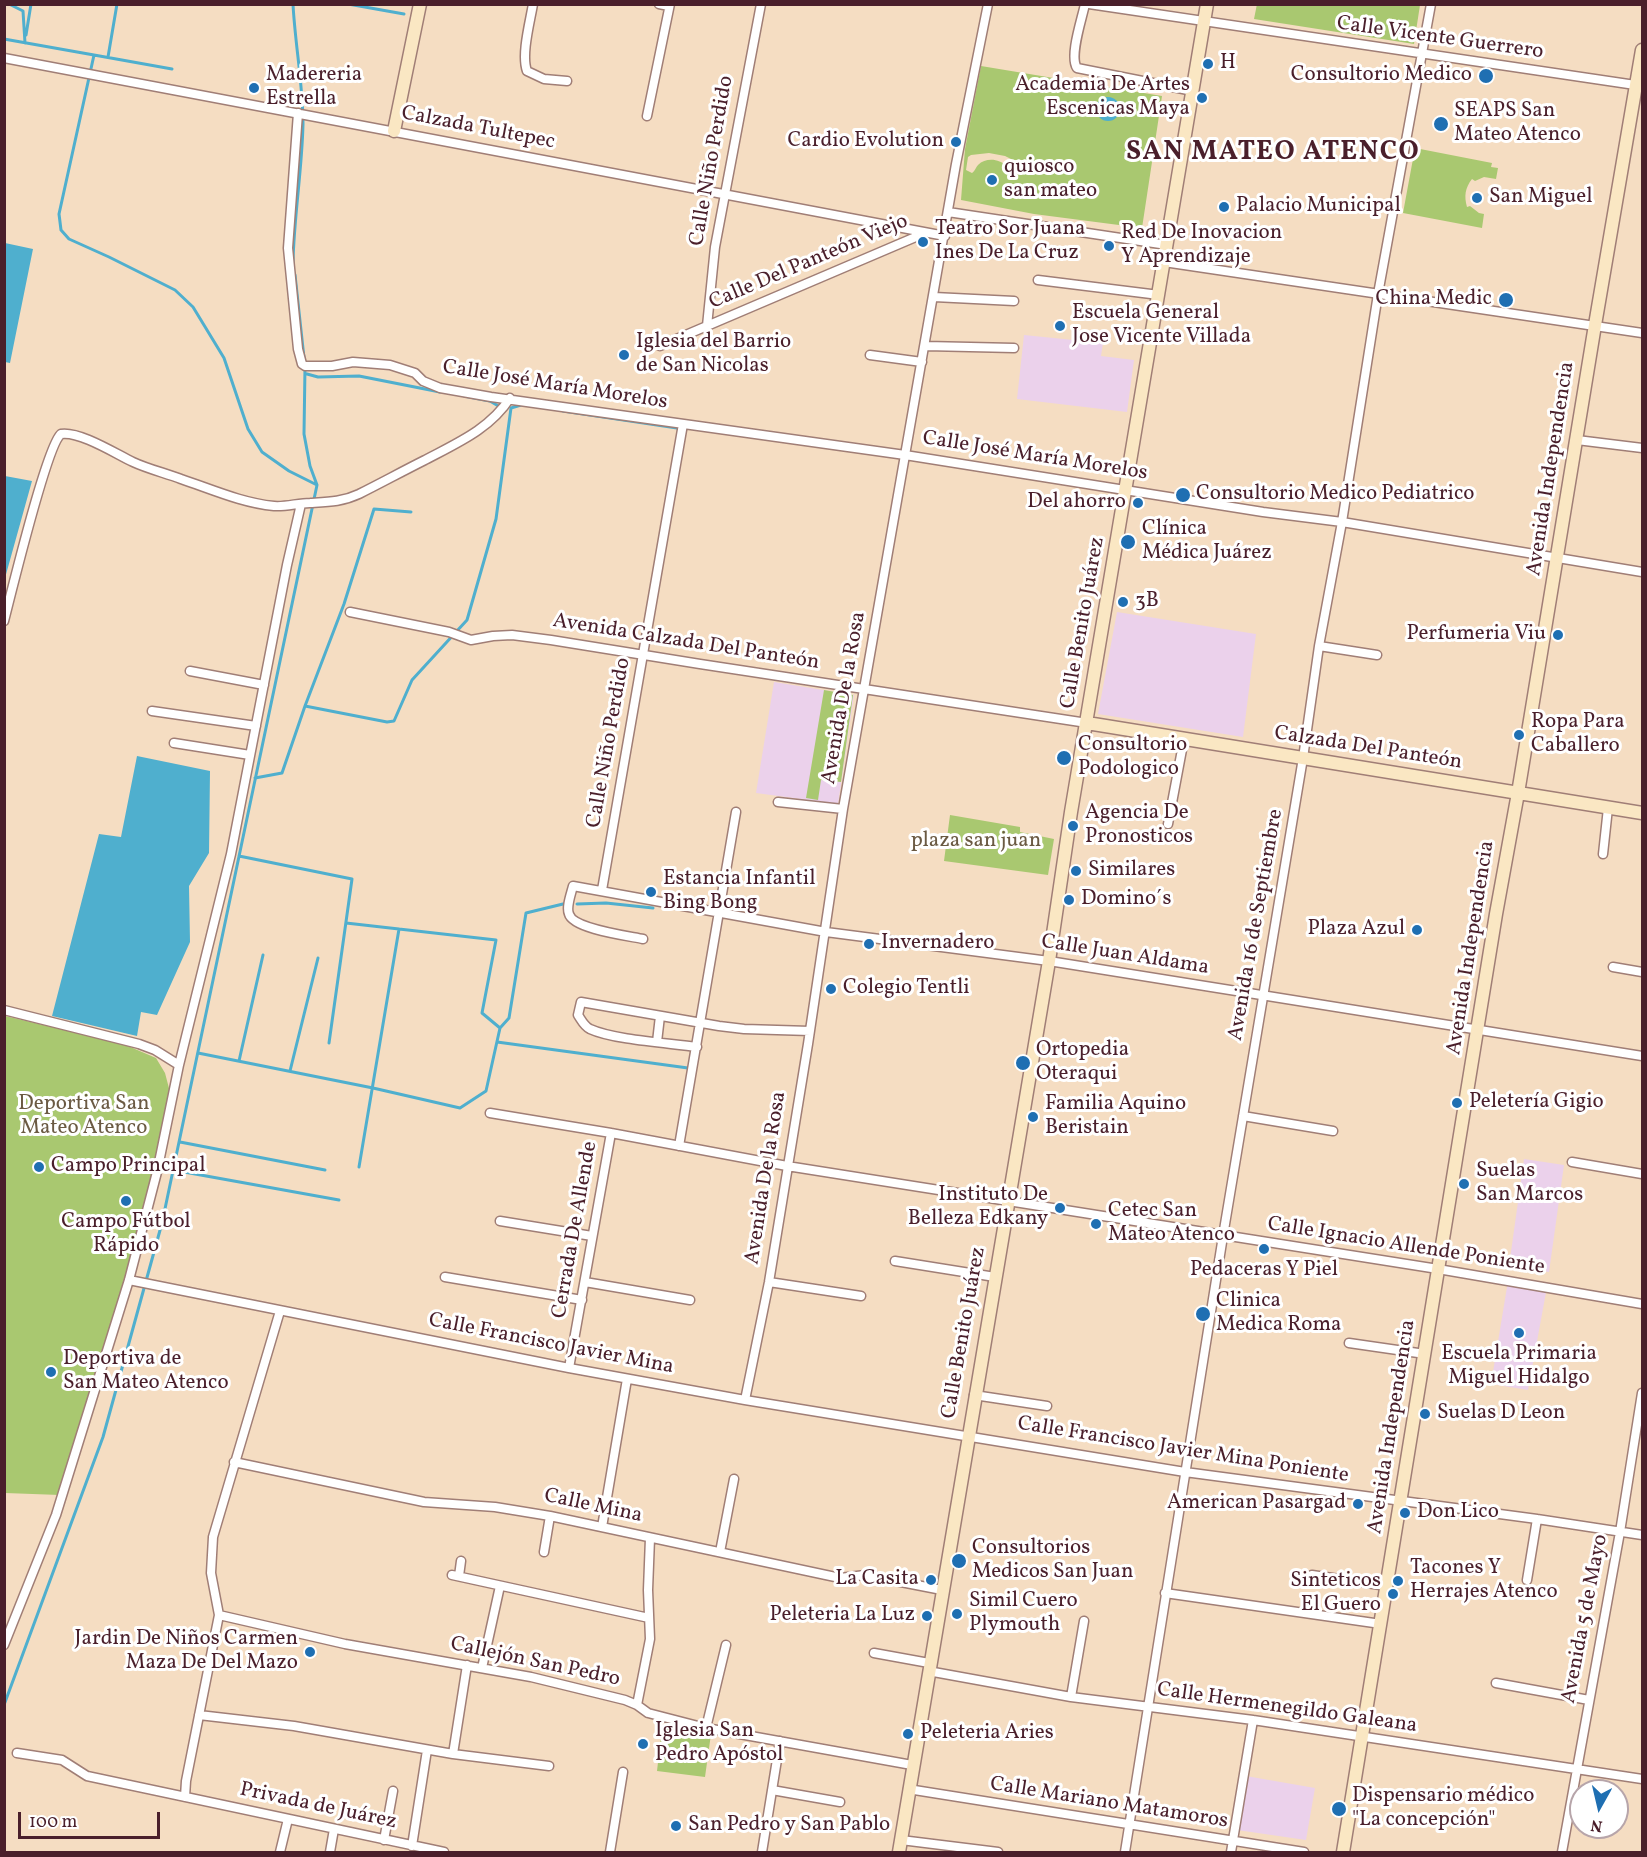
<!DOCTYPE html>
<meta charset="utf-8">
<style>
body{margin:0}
#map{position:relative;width:1647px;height:1857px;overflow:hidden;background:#f5ddc2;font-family:Vollkorn,serif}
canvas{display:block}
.frame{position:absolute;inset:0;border:6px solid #4a1f2b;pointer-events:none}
.north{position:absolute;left:1569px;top:1779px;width:60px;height:60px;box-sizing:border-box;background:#fff;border:2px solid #b7a5aa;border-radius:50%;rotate:188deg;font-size:16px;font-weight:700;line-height:24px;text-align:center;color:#4a1f2b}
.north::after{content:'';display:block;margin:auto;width:21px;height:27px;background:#1f6fb2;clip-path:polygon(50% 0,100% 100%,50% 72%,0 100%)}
.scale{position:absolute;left:18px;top:1812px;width:142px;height:27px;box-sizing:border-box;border:3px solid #4a1f2b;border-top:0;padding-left:8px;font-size:18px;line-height:21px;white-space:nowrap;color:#4a1f2b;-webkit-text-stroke:4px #fff;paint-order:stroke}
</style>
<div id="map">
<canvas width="1647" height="1857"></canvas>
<div class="frame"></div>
<div class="north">N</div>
<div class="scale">100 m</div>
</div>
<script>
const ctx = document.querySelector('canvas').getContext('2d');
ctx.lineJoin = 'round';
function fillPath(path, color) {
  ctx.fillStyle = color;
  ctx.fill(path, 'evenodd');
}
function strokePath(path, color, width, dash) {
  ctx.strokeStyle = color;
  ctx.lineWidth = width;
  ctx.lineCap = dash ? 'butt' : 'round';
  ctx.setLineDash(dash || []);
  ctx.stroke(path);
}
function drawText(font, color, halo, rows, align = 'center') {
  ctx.font = font + ' Vollkorn,serif';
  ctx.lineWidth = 6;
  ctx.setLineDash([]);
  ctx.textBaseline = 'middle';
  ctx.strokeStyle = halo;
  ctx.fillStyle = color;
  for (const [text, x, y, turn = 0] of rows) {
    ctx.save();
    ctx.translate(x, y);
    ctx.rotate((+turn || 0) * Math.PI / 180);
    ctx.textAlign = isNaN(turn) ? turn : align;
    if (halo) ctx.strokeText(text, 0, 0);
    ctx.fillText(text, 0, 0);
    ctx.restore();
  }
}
fillPath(new Path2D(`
 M1024 335 1103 343 1101 356 1134 360 1127 412 1017 399Z
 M1117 612 1256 634 1243 737 1098 714Z
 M774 682 854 695 838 804 756 793Z
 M1524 1159 1564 1165 1549 1272 1509 1266Z
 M1508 1281 1547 1287 1528 1390 1491 1384Z
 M1246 1776 1315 1788 1306 1840 1237 1830Z`), '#ebd1eb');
fillPath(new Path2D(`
 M1257 4H1420V5L1414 44 1254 19Z
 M981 66 1162 96 1142 228 1034 214 961 200 965 149ZM989 153 1005 156 1015 161 1006 166C1000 159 986 157 978 165 976 167 975 171 972 173L966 170 968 157 971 155Z
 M1415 148 1492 163 1491 167 1498 168 1496 179 1484 177 1475 181 1472 179C1465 188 1464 196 1467 207L1470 206 1479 213 1484 214 1482 228 1403 213Z
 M824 690 853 695 841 782 821 780 818 800 806 798Z
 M950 815 1020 827V832L1054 839 1048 875 944 861Z
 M5 1016 121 1043 156 1058 165 1073 170 1092 138 1234 60 1495 5 1493Z
 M662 1728 711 1734 705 1777 657 1771Z`), '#a9c870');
fillPath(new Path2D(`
 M1096 109a12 12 0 1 1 24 0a12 12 0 1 1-24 0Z
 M5 243 33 249 10 363 5 362Z
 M5 476 32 481 5 578 4 476Z
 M137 756 210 771 209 853 189 886 190 942 157 1015 141 1012 137 1036 52 1016 99 834 121 837Z`), '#4fafce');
strokePath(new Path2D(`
 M9 4 23 11 25 43
 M293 4C295 44 303 84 303 124 302 170 294 216 293 262
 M348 4 404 14
 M26 35 31 4
 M4 39 94 55 59 214 61 230 69 239 109 257 175 290 193 307 224 358 248 429 262 452 289 471 317 485
 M94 55 172 69
 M108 57 117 4
 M295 275 304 358
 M307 374 318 377 359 376 440 392
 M464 396 490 401 500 407
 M563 411 677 428
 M305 706 344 604 374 509 411 512
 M255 778 282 773 305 706 387 722 394 721 412 680 467 620 496 519 511 408 521 405
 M239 856 352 879 329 1043
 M577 904 606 903 653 908
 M346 923 496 940 482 1013 500 1028
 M497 1042 688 1068
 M198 1053 373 1088 460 1108 486 1091 500 1028 509 1018 526 913 563 904
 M239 1061 263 955
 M290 1071 318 958
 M180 1142 325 1170
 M359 1167 399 929
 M173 1170 339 1200
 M4 1705 103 1437 162 1223 317 485 310 466 304 434 305 367`), '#4fafce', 3);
const street = new Path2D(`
 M533 4C530 22 521 55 527 71L544 79 567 81
 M659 4 669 6
 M1085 4C1082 19 1069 56 1077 68L1193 91
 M1089 4 1642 86
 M4 58 945 236
 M298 113 288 248 298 349 302 364 305 366H332L353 362 390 365 415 373 423 381 440 388 491 397 905 455 1263 512 1342 522 1642 572
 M647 116 670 4
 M948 212 1167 245
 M1164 262 1642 333
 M1038 280 1159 295
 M934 297 1014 301
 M707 326 715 247 761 4
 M660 346 925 233
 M926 346 1014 348
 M870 355 922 362
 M1577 440 1642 448
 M350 612 449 632 471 640 493 636 512 635 551 640 700 664 1087 723
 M4 621C11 594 47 445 61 434 80 431 116 454 133 462 148 469 165 473 181 479 211 489 242 503 274 506 286 507 298 503 310 503 328 502 342 502 359 494 381 483 403 471 425 460 457 443 490 429 510 398
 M1319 646 1377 655
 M190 671 264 685
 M152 711 256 726
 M174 743 250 755
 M778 802 843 809
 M1168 824 1184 739
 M1603 854 1608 808
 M602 890 683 424
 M643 939C629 936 573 929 569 914 566 907 571 894 573 886L826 932 1049 961 1642 1056
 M1613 967 1642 972
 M4 1010 139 1044 155 1050 179 1065 157 1172 129 1280 56 1515 4 1645
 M657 1042 660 1016
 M697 1047C669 1043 614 1040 590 1029 584 1026 582 1021 578 1015L581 1002 719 1026 744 1029 810 1031
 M179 1065 231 854 287 565 301 504
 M490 1113 611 1133 787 1166 1438 1269 1642 1304
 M1243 1116 1333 1131
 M679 1146 736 812
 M1572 1162 1642 1174
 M500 1221 592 1236
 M895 1261 995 1277
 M445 1277 582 1300
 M129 1280 569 1368 745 1400 1185 1472 1537 1519 1642 1535
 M585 1282 690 1300
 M769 1282 861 1296
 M1349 1343 1425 1354
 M569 1368 611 1133
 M974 1395 1047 1406
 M745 1400 769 1282 808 1044 843 809 956 164 988 4
 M234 1462 424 1502 495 1507 550 1516 840 1578 865 1575 942 1590
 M602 1527 627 1379
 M544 1552 550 1516
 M720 1552 734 1479
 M452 1575 649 1618
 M1312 1575 1387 1586
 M459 1576 461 1561
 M1527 1580 1537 1519
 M1165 1593 1381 1624
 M219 1615 345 1644 531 1677 625 1700 637 1705 648 1713 706 1728 912 1765
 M874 1653 929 1663
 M482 1668 500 1586
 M928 1671 1071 1697 1253 1720 1642 1779
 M1496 1683 1589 1700
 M1071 1697 1084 1621
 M637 1705 650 1639 648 1590 650 1538
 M199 1715 294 1726 453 1754 549 1766
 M706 1728 726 1645
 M17 1753 62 1760 87 1776 444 1852
 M453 1754 467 1665
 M908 1789 1304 1852
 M772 1790 840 1802
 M185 1797 186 1781 219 1615 211 1573 213 1537 280 1311
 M384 1840 393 1791
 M901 1840 998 1852
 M412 1846 427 1750
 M280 1852 288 1819
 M330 1852 334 1829
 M610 1852 623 1772
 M762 1852 780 1741
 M1125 1852 1223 1236 1303 758 1319 646 1342 522 1378 294 1431 4
 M1231 1852 1253 1720
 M1562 1852 1620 1532 1642 1393`);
const secondary = new Path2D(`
 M394 131 420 4
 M1087 723 1642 813
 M899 1852 1049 961 1071 812 1207 4
 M1343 1852 1496 914 1518 793 1595 325 1642 50`);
strokePath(street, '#a07e76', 11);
strokePath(secondary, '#a07e76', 15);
strokePath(street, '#fff', 8);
strokePath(secondary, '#fae7c3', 12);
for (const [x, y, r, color] of [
 [1208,64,6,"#1f6fb2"],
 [1486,76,8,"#1f6fb2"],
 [254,88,6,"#1f6fb2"],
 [1202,98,6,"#1f6fb2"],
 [1441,124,8,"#1f6fb2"],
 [956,142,6,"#1f6fb2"],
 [992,180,6,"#1f6fb2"],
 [1477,198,6,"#1f6fb2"],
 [1224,207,6,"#1f6fb2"],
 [923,242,6,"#1f6fb2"],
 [1109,246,6,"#1f6fb2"],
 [1506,300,8,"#1f6fb2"],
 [1060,326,6,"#1f6fb2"],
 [624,355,6,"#1f6fb2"],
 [1183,495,8,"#1f6fb2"],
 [1138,503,6,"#1f6fb2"],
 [1128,542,8,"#1f6fb2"],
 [1123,602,6,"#1f6fb2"],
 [1558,635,6,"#1f6fb2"],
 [1519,735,6,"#1f6fb2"],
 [1064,758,8,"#1f6fb2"],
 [1073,826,6,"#1f6fb2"],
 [1076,871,6,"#1f6fb2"],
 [651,892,6,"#1f6fb2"],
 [1069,900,6,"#1f6fb2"],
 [1417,930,6,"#1f6fb2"],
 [869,944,6,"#1f6fb2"],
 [831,989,6,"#1f6fb2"],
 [1023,1063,8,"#1f6fb2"],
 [1457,1103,6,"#1f6fb2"],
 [1033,1117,6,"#1f6fb2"],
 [39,1167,6,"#1f6fb2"],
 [1464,1184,6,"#1f6fb2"],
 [126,1201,6,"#1f6fb2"],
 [1060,1208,6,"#1f6fb2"],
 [1096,1224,6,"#1f6fb2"],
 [1264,1249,6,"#1f6fb2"],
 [1203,1314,8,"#1f6fb2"],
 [1519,1333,6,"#1f6fb2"],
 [51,1372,6,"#1f6fb2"],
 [1425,1414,6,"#1f6fb2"],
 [1358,1504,6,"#1f6fb2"],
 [1405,1513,6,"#1f6fb2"],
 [959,1561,8,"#1f6fb2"],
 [931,1580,6,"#1f6fb2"],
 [1398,1581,6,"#1f6fb2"],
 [1393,1594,6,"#1f6fb2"],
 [957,1614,6,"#1f6fb2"],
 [927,1616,6,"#1f6fb2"],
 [310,1652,6,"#1f6fb2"],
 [908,1734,6,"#1f6fb2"],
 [643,1744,6,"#1f6fb2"],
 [1339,1809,8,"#1f6fb2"],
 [676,1826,6,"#1f6fb2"]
]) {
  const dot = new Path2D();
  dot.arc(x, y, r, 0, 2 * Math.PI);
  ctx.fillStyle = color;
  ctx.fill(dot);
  strokePath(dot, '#fff', 2);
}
drawText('21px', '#4a1f2b', '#fff', [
 ["Calle Vicente Guerrero",1440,39,8],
 ["Calzada Tultepec",478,129,11],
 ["Calle Niño Perdido",713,161,-80],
 ["Calle Del Panteón Viejo",809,263,-23],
 ["Calle José María Morelos",555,386,9],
 ["Calle José María Morelos",1035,457,9],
 ["Avenida Independencia",1552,469,-81],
 ["Calle Benito Juárez",1084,623,-80],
 ["Avenida Calzada Del Panteón",686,643,9],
 ["Avenida De la Rosa",845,698,-80],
 ["Calle Niño Perdido",610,743,-80],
 ["Calzada Del Panteón",1368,749,9],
 ["Avenida 16 de Septiembre",1257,925,-80],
 ["Avenida Independencia",1472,948,-81],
 ["Calle Juan Aldama",1125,956,9],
 ["Avenida De la Rosa",767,1178,-81],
 ["Cerrada De Allende",576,1230,-80],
 ["Calle Ignacio Allende Poniente",1406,1247,9],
 ["Calle Benito Juárez",965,1333,-80],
 ["Calle Francisco Javier Mina",551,1345,11],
 ["Avenida Independencia",1393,1427,-81],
 ["Calle Francisco Javier Mina Poniente",1183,1451,9],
 ["Calle Mina",593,1507,12],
 ["Avenida 5 de Mayo",1586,1619,-79],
 ["Callejón San Pedro",535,1663,12],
 ["Calle Hermenegildo Galeana",1287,1709,8],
 ["Calle Mariano Matamoros",1109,1804,9],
 ["Privada de Juárez",318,1807,12]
]);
drawText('21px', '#4a1f2b', '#fff', [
 ["H",1220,64],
 ["Madereria",266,76],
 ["Estrella",266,100],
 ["Consultorio Medico",1472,76,"right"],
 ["Academia De Artes",1190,86,"right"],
 ["Escenicas Maya",1190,110,"right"],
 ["SEAPS San",1454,112],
 ["Mateo Atenco",1454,136],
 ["Cardio Evolution",944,142,"right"],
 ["quiosco",1004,168],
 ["san mateo",1004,192],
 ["San Miguel",1489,198],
 ["Palacio Municipal",1236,207],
 ["Teatro Sor Juana",935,230],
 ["Ines De La Cruz",935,254],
 ["Red De Inovacion",1121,234],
 ["Y Aprendizaje",1121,258],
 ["China Medic",1492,300,"right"],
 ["Escuela General",1072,314],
 ["Jose Vicente Villada",1072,338],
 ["Iglesia del Barrio",636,343],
 ["de San Nicolas",636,367],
 ["Consultorio Medico Pediatrico",1196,495],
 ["Del ahorro",1126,503,"right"],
 ["Clínica",1142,530],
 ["Médica Juárez",1142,554],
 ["3B",1135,602],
 ["Perfumeria Viu",1546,635,"right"],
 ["Ropa Para",1531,723],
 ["Caballero",1531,747],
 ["Consultorio",1078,746],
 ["Podologico",1078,770],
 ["Agencia De",1085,814],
 ["Pronosticos",1085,838],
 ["Similares",1088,871],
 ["Estancia Infantil",663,880],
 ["Bing Bong",663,904],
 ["Domino´s",1081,900],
 ["Plaza Azul",1405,930,"right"],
 ["Invernadero",881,944],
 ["Colegio Tentli",843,989],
 ["Ortopedia",1036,1051],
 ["Oteraqui",1036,1075],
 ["Peletería Gigio",1469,1103],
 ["Familia Aquino",1045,1105],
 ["Beristain",1045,1129],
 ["Campo Principal",51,1167],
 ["Suelas",1476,1172],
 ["San Marcos",1476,1196],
 ["Instituto De",1048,1196,"right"],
 ["Belleza Edkany",1048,1220,"right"],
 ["Cetec San",1108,1212],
 ["Mateo Atenco",1108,1236],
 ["Campo Fútbol",126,1223,"center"],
 ["Rápido",126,1247,"center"],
 ["Pedaceras Y Piel",1264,1271,"center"],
 ["Clinica",1216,1302],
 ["Medica Roma",1216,1326],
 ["Escuela Primaria",1519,1355,"center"],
 ["Miguel Hidalgo",1519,1379,"center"],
 ["Deportiva de",63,1360],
 ["San Mateo Atenco",63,1384],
 ["Suelas D Leon",1437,1414],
 ["American Pasargad",1346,1504,"right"],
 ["Don Lico",1417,1513],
 ["Consultorios",972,1549],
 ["Medicos San Juan",972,1573],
 ["Tacones Y",1410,1569],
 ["Herrajes Atenco",1410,1593],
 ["La Casita",919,1580,"right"],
 ["Sinteticos",1381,1582,"right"],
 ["El Guero",1381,1606,"right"],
 ["Simil Cuero",969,1602],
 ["Plymouth",969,1626],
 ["Peleteria La Luz",915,1616,"right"],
 ["Jardin De Niños Carmen",298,1640,"right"],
 ["Maza De Del Mazo",298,1664,"right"],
 ["Iglesia San",655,1732],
 ["Pedro Apóstol",655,1756],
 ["Peleteria Aries",920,1734],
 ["Dispensario médico",1352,1797],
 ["\"La concepción\"",1352,1821],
 ["San Pedro y San Pablo",688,1826]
], 'left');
drawText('21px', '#6b5a43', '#fff', [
 ["plaza san juan",976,842],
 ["Deportiva San",84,1105],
 ["Mateo Atenco",84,1129]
]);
ctx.letterSpacing = '1.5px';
drawText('bold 27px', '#4a1f2b', '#fff', [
 ["SAN MATEO ATENCO",1273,154]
]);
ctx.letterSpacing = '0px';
</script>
